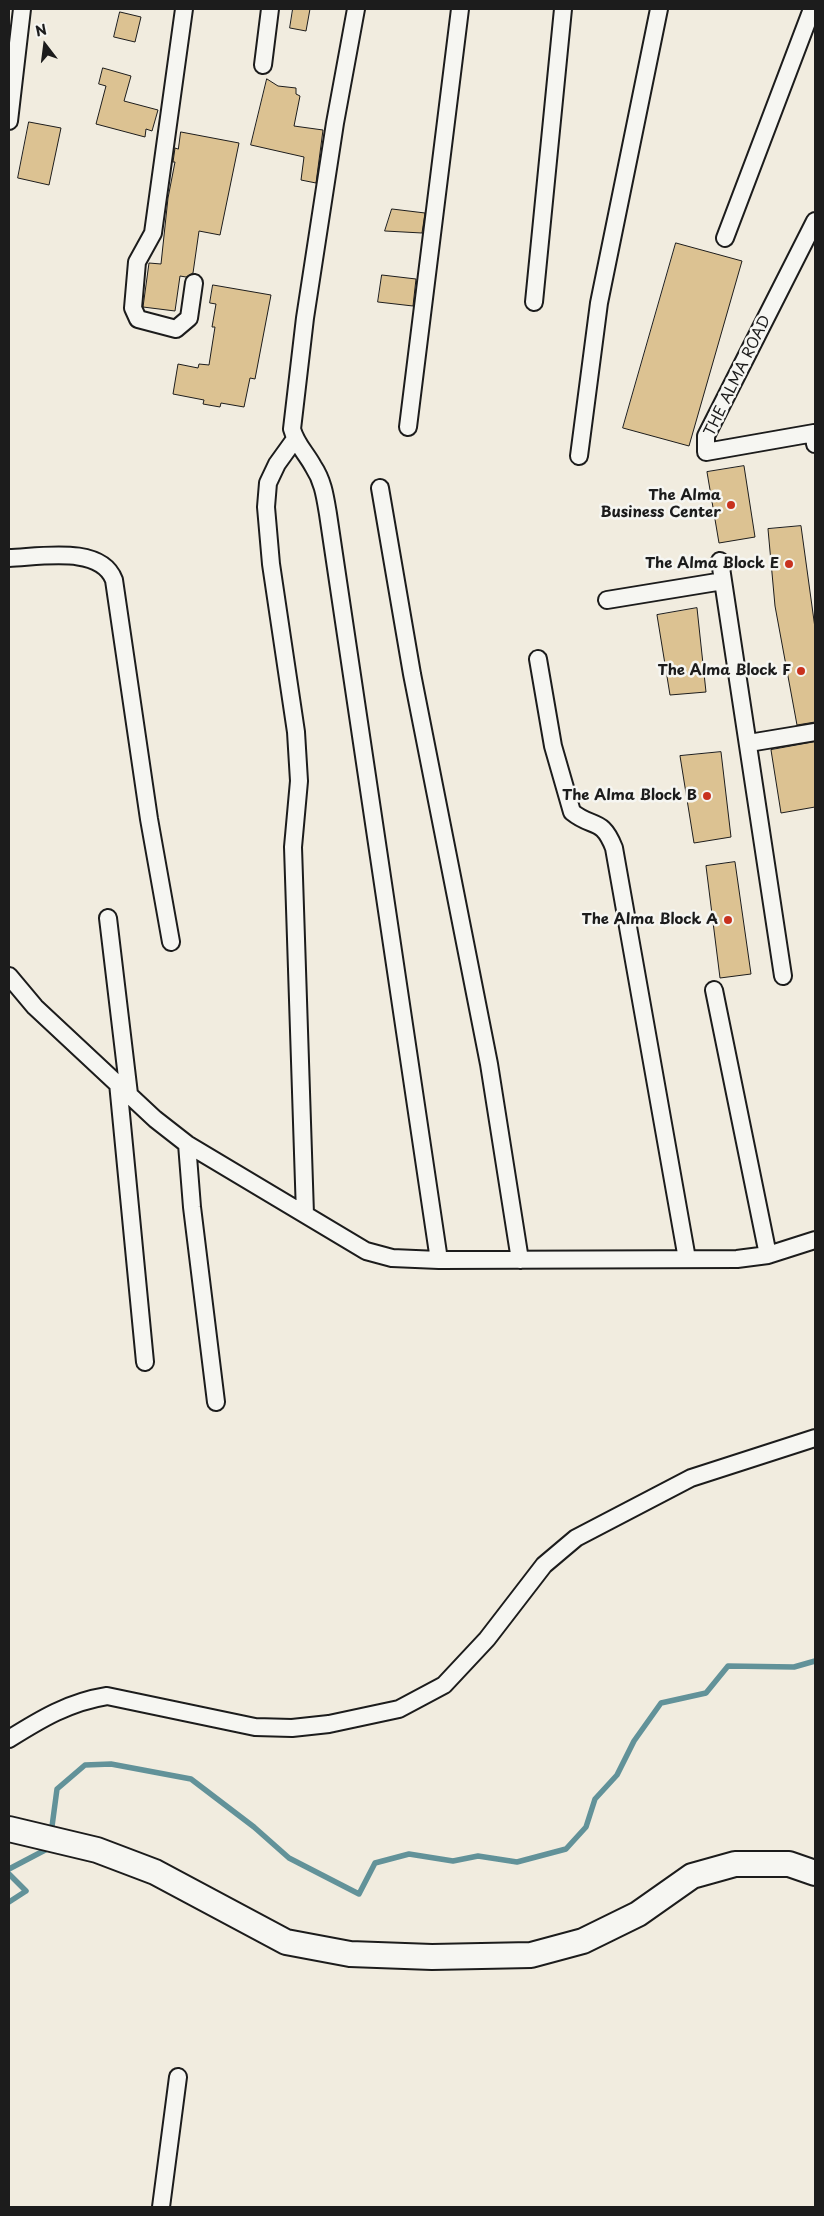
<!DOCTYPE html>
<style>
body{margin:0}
#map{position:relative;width:824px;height:2216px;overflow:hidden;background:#f1ecdf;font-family:"Playpen Sans",sans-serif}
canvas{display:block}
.frame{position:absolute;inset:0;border:10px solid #1c1c1c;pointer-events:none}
.north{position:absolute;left:20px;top:20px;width:50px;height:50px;-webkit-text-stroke:4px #f6f6f2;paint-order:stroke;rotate:345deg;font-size:14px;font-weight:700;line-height:20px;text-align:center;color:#1c1c1c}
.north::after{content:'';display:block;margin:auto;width:18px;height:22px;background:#1c1c1c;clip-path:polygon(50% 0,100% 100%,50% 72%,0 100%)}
</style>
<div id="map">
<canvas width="824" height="2216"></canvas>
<div class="frame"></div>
<div class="north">N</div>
</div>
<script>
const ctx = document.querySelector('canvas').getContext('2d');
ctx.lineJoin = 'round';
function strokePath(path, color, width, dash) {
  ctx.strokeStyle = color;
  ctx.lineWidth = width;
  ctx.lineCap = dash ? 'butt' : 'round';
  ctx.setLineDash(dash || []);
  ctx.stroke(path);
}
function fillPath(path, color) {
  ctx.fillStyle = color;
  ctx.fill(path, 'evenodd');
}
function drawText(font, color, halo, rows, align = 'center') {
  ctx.font = font + ' "Playpen Sans",sans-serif';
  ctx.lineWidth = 5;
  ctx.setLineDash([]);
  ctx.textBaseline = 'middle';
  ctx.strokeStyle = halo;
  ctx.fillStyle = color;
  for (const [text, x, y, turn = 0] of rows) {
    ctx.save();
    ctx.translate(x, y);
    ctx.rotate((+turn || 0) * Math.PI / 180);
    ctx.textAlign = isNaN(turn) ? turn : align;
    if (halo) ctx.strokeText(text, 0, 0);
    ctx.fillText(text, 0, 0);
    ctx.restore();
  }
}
strokePath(new Path2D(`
 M51 1834 57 1789 85 1765 111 1764 191 1779 254 1827 289 1858 359 1894 375 1863 409 1854 453 1861 478 1856 517 1862 566 1849 586 1827 595 1799 617 1775 634 1741 661 1703 706 1693 728 1666 794 1667 815 1661
 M9 1869 49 1848V1846
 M9 1874 26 1891 9 1902`), '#629299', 5.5);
const building = new Path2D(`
 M293 9H310L306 31 290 28Z
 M120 12 141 17 135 42 114 37Z
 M103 68 131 76 124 101 158 110 152 131 146 129 145 137 96 124 106 86 99 84Z
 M267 79 278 86 296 88V94L300 96 294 126 323 130 316 183 301 180 304 157 251 145Z
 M29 122 61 128 49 185 18 178Z
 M181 132 239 143 220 235 199 231 193 273 186 277 180 276 175 311 143 307 149 263 161 264 168 198 175 162H173L175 148 178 149Z
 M392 209 425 213 422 233 385 231Z
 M676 243 742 261 689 446 623 428Z
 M382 275 416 279 413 306 378 302Z
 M213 285 271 295 255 379 250 378 244 407 221 403 220 407 203 404 204 400 173 394 178 364 198 368 199 364 209 365 215 327H212L216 304 210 303Z
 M744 466 755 537 719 543 707 472Z
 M801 526 815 628V722L797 725 775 606 768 529Z
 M697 608 706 692 670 695 657 615Z
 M815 742V807L781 813 771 750Z
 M721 752 731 837 694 843 680 756Z
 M735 862 751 974 720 978 706 866Z`);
fillPath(building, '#dcc292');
strokePath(building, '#1c1c1c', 1);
const street = new Path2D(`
 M184 9 153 233 137 262 133 308 138 319 176 329 189 318 194 283
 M356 9 335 123 305 318 292 429C296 444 306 453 313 466 323 481 325 496 328 514L439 1260
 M263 65 270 9
 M9 121 22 9
 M815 221 706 436V452L814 433 815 444
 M725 238 812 9
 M534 302 563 9
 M408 427 460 9
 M295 439 277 464 268 483 266 507 271 564 296 732 299 781 293 847 305 1214
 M579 456 599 303 659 9
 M380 488 412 674 489 1064 520 1260
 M9 558C40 557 101 545 114 580L149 819 171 942
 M720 561 783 976
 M607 600 723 581
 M538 659 553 746 572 812C593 829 602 817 614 848L687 1259
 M749 743 815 732
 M108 918 129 1094
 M9 976 35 1007 155 1119 187 1144 366 1251 392 1258 439 1260 737 1259 768 1255 815 1240
 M714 990 768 1255
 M118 1083 145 1362
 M187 1144 192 1207 216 1402
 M9 1739C41 1719 69 1702 107 1696L255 1727 292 1728 329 1724 399 1709 444 1685 487 1639 544 1565 576 1538 691 1478 815 1438
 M161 2207 178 2077`);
const secondary = new Path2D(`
 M9 1829 97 1850 155 1872 286 1942 350 1954 432 1957 531 1955 583 1941 638 1914 692 1876 735 1864H789L815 1873`);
strokePath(street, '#1c1c1c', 20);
strokePath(secondary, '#1c1c1c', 28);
strokePath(street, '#f6f6f2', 16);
strokePath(secondary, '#f6f6f2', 24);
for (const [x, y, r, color] of [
 [731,505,5,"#c8321e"],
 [789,564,5,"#c8321e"],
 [801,671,5,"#c8321e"],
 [707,796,5,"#c8321e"],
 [728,920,5,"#c8321e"]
]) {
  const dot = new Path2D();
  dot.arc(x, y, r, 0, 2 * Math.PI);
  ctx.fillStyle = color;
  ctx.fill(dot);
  strokePath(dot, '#f6f6f2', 2);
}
drawText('15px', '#1c1c1c', '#f6f6f2', [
 ["THE ALMA ROAD",738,376,-64]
]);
drawText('bold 15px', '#1c1c1c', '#f6f6f2', [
 ["The Alma",721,496],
 ["Business Center",721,513],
 ["The Alma Block E",779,564],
 ["The Alma Block F",791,671],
 ["The Alma Block B",697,796],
 ["The Alma Block A",718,920]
], 'right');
</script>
